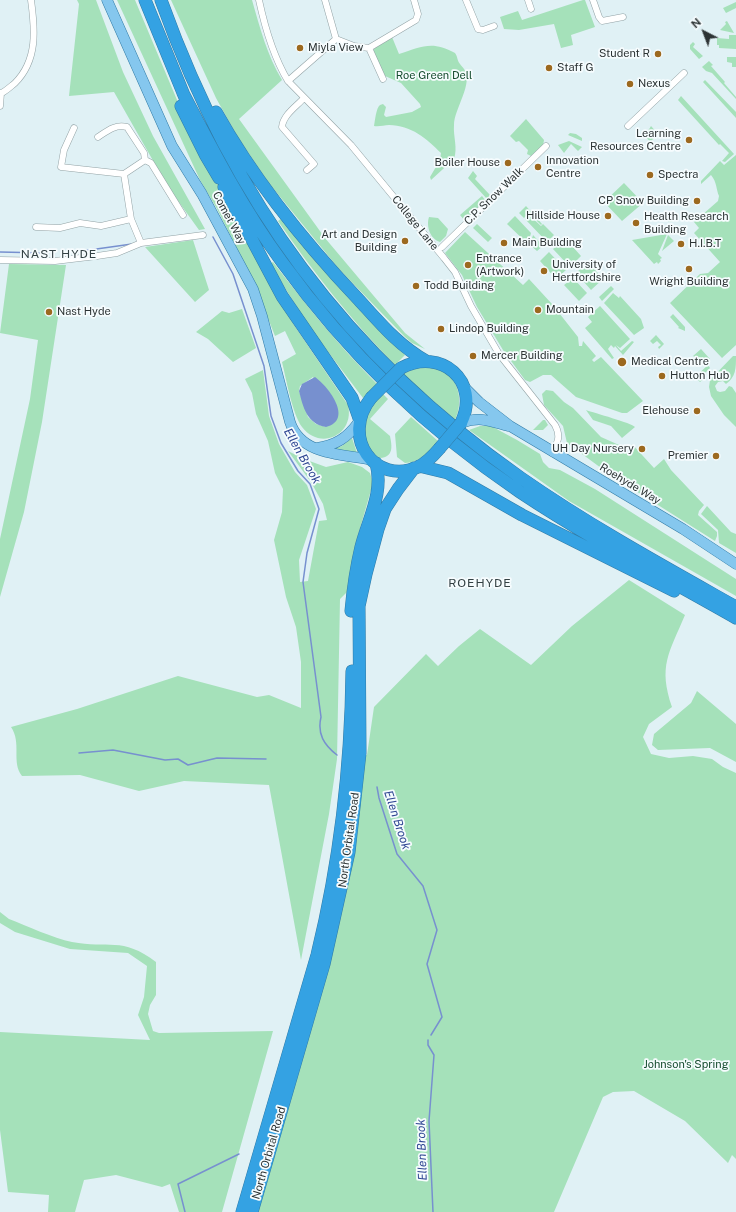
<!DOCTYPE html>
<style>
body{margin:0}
#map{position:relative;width:736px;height:1212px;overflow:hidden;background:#e0f1f5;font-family:"Public Sans",sans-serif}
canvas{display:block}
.north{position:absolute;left:684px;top:12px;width:40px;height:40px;-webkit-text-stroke:3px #f6fcfe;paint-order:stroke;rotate:318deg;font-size:11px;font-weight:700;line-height:16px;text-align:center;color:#2c3334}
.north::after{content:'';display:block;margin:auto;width:14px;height:18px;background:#2c3334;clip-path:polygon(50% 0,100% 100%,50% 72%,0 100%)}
</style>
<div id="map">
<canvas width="736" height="1212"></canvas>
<div class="north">N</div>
</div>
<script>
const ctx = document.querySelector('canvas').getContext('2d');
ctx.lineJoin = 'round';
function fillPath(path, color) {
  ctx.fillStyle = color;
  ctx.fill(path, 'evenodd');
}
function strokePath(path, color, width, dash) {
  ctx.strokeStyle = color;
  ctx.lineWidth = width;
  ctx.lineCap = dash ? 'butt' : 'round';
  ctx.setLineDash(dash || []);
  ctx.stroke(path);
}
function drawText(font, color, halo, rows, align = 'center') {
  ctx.font = font + ' "Public Sans",sans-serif';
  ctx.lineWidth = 3.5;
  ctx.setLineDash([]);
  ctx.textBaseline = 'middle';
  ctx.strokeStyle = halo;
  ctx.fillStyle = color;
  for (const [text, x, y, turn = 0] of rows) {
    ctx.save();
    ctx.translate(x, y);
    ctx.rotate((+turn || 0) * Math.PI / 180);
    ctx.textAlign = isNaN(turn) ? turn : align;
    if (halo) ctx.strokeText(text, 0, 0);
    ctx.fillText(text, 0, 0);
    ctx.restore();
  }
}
fillPath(new Path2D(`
 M77 0H96L123 72 153 136 205 229 199 230 168 187 114 92 69 96 79 4Z
 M117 0H135L185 119 204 158 294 325 348 405C355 435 320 451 302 427 292 413 286 378 282 362L296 354 285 331 275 336 252 278 217 209 200 180ZM313 377 326 427 316 424 308 417 299 391 300 386Z
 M171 0H252C260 28 267 55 282 80L239 119 325 238 405 333 425 349 412 343 405 337 339 269 268 182 237 136 216 98Z
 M583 0H585L595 27 571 35 573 45 561 48 554 24 519 30 504 29 500 17 518 11 522 20Z
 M736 2V8L726 13 723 8Z
 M727 21 734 33 720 30 726 24 725 22Z
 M729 35H736V49L719 48V45H717V38L729 39Z
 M392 37 399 54C421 47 432 40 455 53 458 57 457 61 460 64 461 66 463 67 464 69 474 83 454 109 454 125 453 136 458 148 454 159L431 180 430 177 440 160 441 153C427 139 411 125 389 125 384 125 379 127 374 126 375 121 376 108 380 105L383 104 386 107 384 115 386 117 412 112 421 107 420 104 401 83 385 76 373 52 375 47Z
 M693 42 695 44 693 47 703 56 699 59 690 49V45Z
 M727 57H736V67H732V63L727 62Z
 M709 61 713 65 711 66 725 82 724 83 736 97V99L712 73 706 71 702 67Z
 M705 80 736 112V118L703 82Z
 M681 96 734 154 725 162 722 161 729 153 720 144 719 145 678 100Z
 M526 119 544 140 543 146 531 156 527 154 528 150 519 141 516 142 510 136Z
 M651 126 658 134 651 141 654 146 645 136Z
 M570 133 576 134 582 138V141L568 135Z
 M569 141 582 147 578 151 571 144 564 153 558 145Z
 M736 155V345L722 358 670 303 700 274 708 273 720 262 694 233 699 228 694 222 718 201 719 196C716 189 717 182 711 175L701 184V181L720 161 724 165Z
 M473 171 477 176 475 179 490 195 487 199 468 178Z
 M624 183 643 203 622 221 604 202Z
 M482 196 485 200 465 221 460 215Z
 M526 206 542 224 541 225 529 213 524 218 519 213Z
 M670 212 678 220 670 222 663 219Z
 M529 215 541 226 543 224 554 235 547 242 525 219Z
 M515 216 531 233 528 244 507 224Z
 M429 217 438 218 448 229 446 236 440 242C430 239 426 226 429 217Z
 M282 218 315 259 405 355 395 365C351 320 313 272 278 221Z
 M477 224 492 238 488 242 473 228Z
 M465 232 523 285 529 279 552 304 578 337 579 346H582L583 341 596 356 592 360 594 362 601 357 643 401 627 413H622L576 397 551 375H543L530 382 525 380 503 350 477 307 462 275 445 253Z
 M667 234 658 254 662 258 660 259 661 261 658 264 657 262 654 264 632 240Z
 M533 235 543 246 537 251 530 245Z
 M668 235 674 241 662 251Z
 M565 238 581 256 570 267 553 249Z
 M193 240 209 290 195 302 145 247Z
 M549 252 566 270 556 279 540 261Z
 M273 262C306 305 339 346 377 384L363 398 310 328 270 264Z
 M588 262 603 279 591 290 576 273Z
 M9 264 66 265 42 422 24 512 0 597V539L30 399 38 340 0 333Z
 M573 278 587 293 579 301 564 285Z
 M611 286 614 289 602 301 599 297Z
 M613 293 619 298 620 296 641 319 644 328 634 335 604 303Z
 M600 306 630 339 620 348 616 345 621 351 632 341 634 342 623 355 615 346 614 348 611 345 608 349 614 358 612 359 585 328 592 322 588 317Z
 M242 309 256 348 233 362 208 339 196 332 222 311 229 313Z
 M673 314 685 327V331L678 328 679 327 670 317Z
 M656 335 664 344 659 349 658 347 661 345 657 341 653 344 650 341Z
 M701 349 710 359 705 363 693 356Z
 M733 356H736C736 368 736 377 726 384L723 381 718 382 715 386 717 391 720 392 725 391 729 386 732 387 736 393V427L724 415 711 396 709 387 710 380Z
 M708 365 710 368 703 375 705 378 700 382 695 377Z
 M422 366C427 367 433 367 438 369 459 376 464 401 455 420L402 374Z
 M263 370 269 416 279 444 295 472 307 485 316 509 299 560 300 582 308 581 319 521 327 520 323 504 311 482 288 451 304 459 326 467 348 462 362 467 370 473 373 483 357 539 347 592 340 599 337 759 329 814 301 960 269 785 184 781 139 791 80 775 22 776C11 762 22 743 11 727L77 709 178 676 257 697 269 695 301 708V662L296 627 286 597 274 540 282 512 283 489 275 473 268 441 256 414 252 393 245 379Z
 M546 390 553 391 564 402 573 408 601 437 619 445 632 456 628 450 632 444 654 468 664 459 671 470 704 505 699 511 698 515 717 532V536L715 541 612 476 567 443 563 426 544 405 542 394Z
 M383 394 388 399 370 419 390 436C392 446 394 457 380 458 362 451 362 423 370 408 373 403 378 399 383 394Z
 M586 410C594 413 632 423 635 427L622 438 611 426 593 420Z
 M411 417 438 441C431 452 418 463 405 463L397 457 395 434Z
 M543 420H545L548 425 543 430H533Z
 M480 426H491L517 440 540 454 543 462 549 468 560 470 595 489 736 579V596L569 501 469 430Z
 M352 438 357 453 332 449 342 446Z
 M707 506 731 532 736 534V553L719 543 718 530 701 514Z
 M629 580 685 615C669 653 658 666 672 707L649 724 643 737 651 754 669 758 693 756 712 759 723 767 736 773V1159L732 1155 728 1163 685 1121 634 1091 613 1092 603 1097 554 1212H258L308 1034 320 999 332 952 363 756 367 755 374 707 426 654 438 666 459 646 480 629 531 665 572 626Z
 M697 691 736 724V762L710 748 658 750 652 745 654 734 691 703Z
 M0 912 9 919C27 926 53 938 72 942 108 949 122 936 156 962V995L150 1005 148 1014 153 1031 159 1033 273 1031 222 1212H179L170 1184 162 1187 116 1175 84 1180 75 1212H48L49 1195 8 1192 0 1130V1032L150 1040 138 1015 144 997 147 966 128 953 70 949 15 932 0 923Z`), '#a5e1ba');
fillPath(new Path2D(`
 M315 377C329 387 354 420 326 427 307 424 303 407 299 391L302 384Z`), '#7790cf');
strokePath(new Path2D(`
 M213 237 233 274 264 366 271 416 281 443 298 471 310 484 319 509 307 553 303 582 321 717C317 734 324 745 337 755
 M0 252 45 253
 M75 252 132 244
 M79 753 113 750 165 760 178 759 188 765 217 758 266 759
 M377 787 379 798 397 854 423 886 437 930 427 964 442 1017 431 1035
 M428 1040V1045L434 1055 429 1121 433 1212
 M185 1212 178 1184 239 1154`), '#7790cf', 1.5);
const street = new Path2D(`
 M259 0C265 28 273 56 288 81L351 145 444 258 455 272 471 306 499 354 555 425C561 436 558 442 552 453
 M325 0 336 39 354 46 369 48 416 20 418 14 414 0
 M466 0 478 29 483 30 494 26
 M528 0 531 9
 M593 0 599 17 602 21 623 17
 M369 48 383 79
 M288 81 336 39
 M0 94C6 91 10 87 15 83 38 60 35 29 31 0
 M304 98C297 106 283 115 282 127L314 164 307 170
 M0 106 1 93
 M628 126 684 73
 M74 128 64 150 61 167 124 174
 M98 137C107 131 115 124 127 127L144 153 145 160 124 174 131 219 141 243
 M145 160 151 163 183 215
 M36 227 60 228 80 223 101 226 131 219
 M442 247 546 146
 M0 260 55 261 97 256 117 253 141 243 203 235`);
const primary = new Path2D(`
 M107 0 172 146 202 194 253 289 262 316 290 422C301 456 343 454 372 460
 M463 386 479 402 510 426 683 529 736 564
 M461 423C480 416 490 421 508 426
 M317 448C336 445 347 438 358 423`);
const highway = new Path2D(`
 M145 0 186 100
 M161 0C233 201 345 355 521 478 590 526 663 566 736 607
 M183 93C213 151 243 209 282 262 347 352 428 430 520 492 589 538 664 577 736 618
 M181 106 206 156 219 178
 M216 112C255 182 304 242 359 300 380 323 399 346 426 361
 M224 187 282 296 352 398 359 418
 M401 368C441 347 481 381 461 423
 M371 398C340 437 375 486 418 467 426 463 433 456 439 449
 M419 466 448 473 522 515 674 591
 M351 611C353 589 356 568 361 547 368 519 384 493 376 463
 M242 1212 317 955C340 861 351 768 352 671
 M252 1212 324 964 349 852 360 753 359 606 366 574 378 529 385 509 398 489 414 468`);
strokePath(street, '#92a2a5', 7);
strokePath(primary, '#317ba6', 11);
strokePath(highway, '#317ba6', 13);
strokePath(street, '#fff', 6);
strokePath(primary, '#85c7ee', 10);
strokePath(highway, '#34a2e3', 12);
const highwayBridge = new Path2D(`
 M371 398 401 368
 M439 449 461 423`);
strokePath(highwayBridge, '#317ba6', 13, []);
strokePath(highwayBridge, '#34a2e3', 12);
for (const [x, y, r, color] of [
 [300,48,4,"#9c691f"],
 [658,54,4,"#9c691f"],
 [549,68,4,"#9c691f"],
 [630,84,4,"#9c691f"],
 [689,140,4,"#9c691f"],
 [508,163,4,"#9c691f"],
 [538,167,4,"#9c691f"],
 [650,175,4,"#9c691f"],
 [697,201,4,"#9c691f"],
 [608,216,4,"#9c691f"],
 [636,223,4,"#9c691f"],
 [405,241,4,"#9c691f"],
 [504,243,4,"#9c691f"],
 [681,244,4,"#9c691f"],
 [468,265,4,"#9c691f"],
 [689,269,4,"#9c691f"],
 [544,271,4,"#9c691f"],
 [416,286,4,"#9c691f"],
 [538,310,4,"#9c691f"],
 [49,312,4,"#9c691f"],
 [441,329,4,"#9c691f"],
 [473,356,4,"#9c691f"],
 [622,362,5,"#9c691f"],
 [662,376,4,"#9c691f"],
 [697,411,4,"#9c691f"],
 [642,449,4,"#9c691f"],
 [716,456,4,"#9c691f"]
]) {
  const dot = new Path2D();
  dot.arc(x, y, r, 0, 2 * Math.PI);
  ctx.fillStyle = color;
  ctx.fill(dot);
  strokePath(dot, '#f6fcfe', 1.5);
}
drawText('11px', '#2c3334', '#f6fcfe', [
 ["Miyla View",308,48],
 ["Student R",650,54,"right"],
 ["Staff G",557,68],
 ["Nexus",638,84],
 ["Learning",681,134,"right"],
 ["Resources Centre",681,147,"right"],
 ["Innovation",546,161],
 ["Centre",546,174],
 ["Boiler House",500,163,"right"],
 ["Spectra",658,175],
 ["CP Snow Building",689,201,"right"],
 ["Hillside House",600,216,"right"],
 ["Health Research",644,217],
 ["Building",644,230],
 ["Art and Design",397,235,"right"],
 ["Building",397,248,"right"],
 ["Main Building",512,243],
 ["H.I.B.T",689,244],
 ["Entrance",476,259],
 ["(Artwork)",476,272],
 ["University of",552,265],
 ["Hertfordshire",552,278],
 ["Wright Building",689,282,"center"],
 ["Todd Building",424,286],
 ["Mountain",546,310],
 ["Nast Hyde",57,312],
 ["Lindop Building",449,329],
 ["Mercer Building",481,356],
 ["Medical Centre",631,362],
 ["Hutton Hub",670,376],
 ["Elehouse",689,411,"right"],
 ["UH Day Nursery",634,449,"right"],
 ["Premier",708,456,"right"]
], 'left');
drawText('11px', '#154c2e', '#f6fcfe', [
 ["Roe Green Dell",434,76],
 ["Johnson's Spring",686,1065]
]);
drawText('11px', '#2c3334', '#f6fcfe', [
 ["C.P. Snow Walk",494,196,-44],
 ["Comet Way",229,218,62],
 ["College Lane",415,223,51],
 ["Roehyde Way",630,484,31],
 ["North Orbital Road",349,840,-82],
 ["North Orbital Road",269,1153,-74]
]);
ctx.letterSpacing = '1px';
drawText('12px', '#334144', '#f6fcfe', [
 ["NAST HYDE",59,254],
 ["ROEHYDE",480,583]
]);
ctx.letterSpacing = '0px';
drawText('italic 12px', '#2f4793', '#f6fcfe', [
 ["Ellen Brook",302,456,60],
 ["Ellen Brook",397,820,72],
 ["Ellen Brook",422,1150,-92]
]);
</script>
